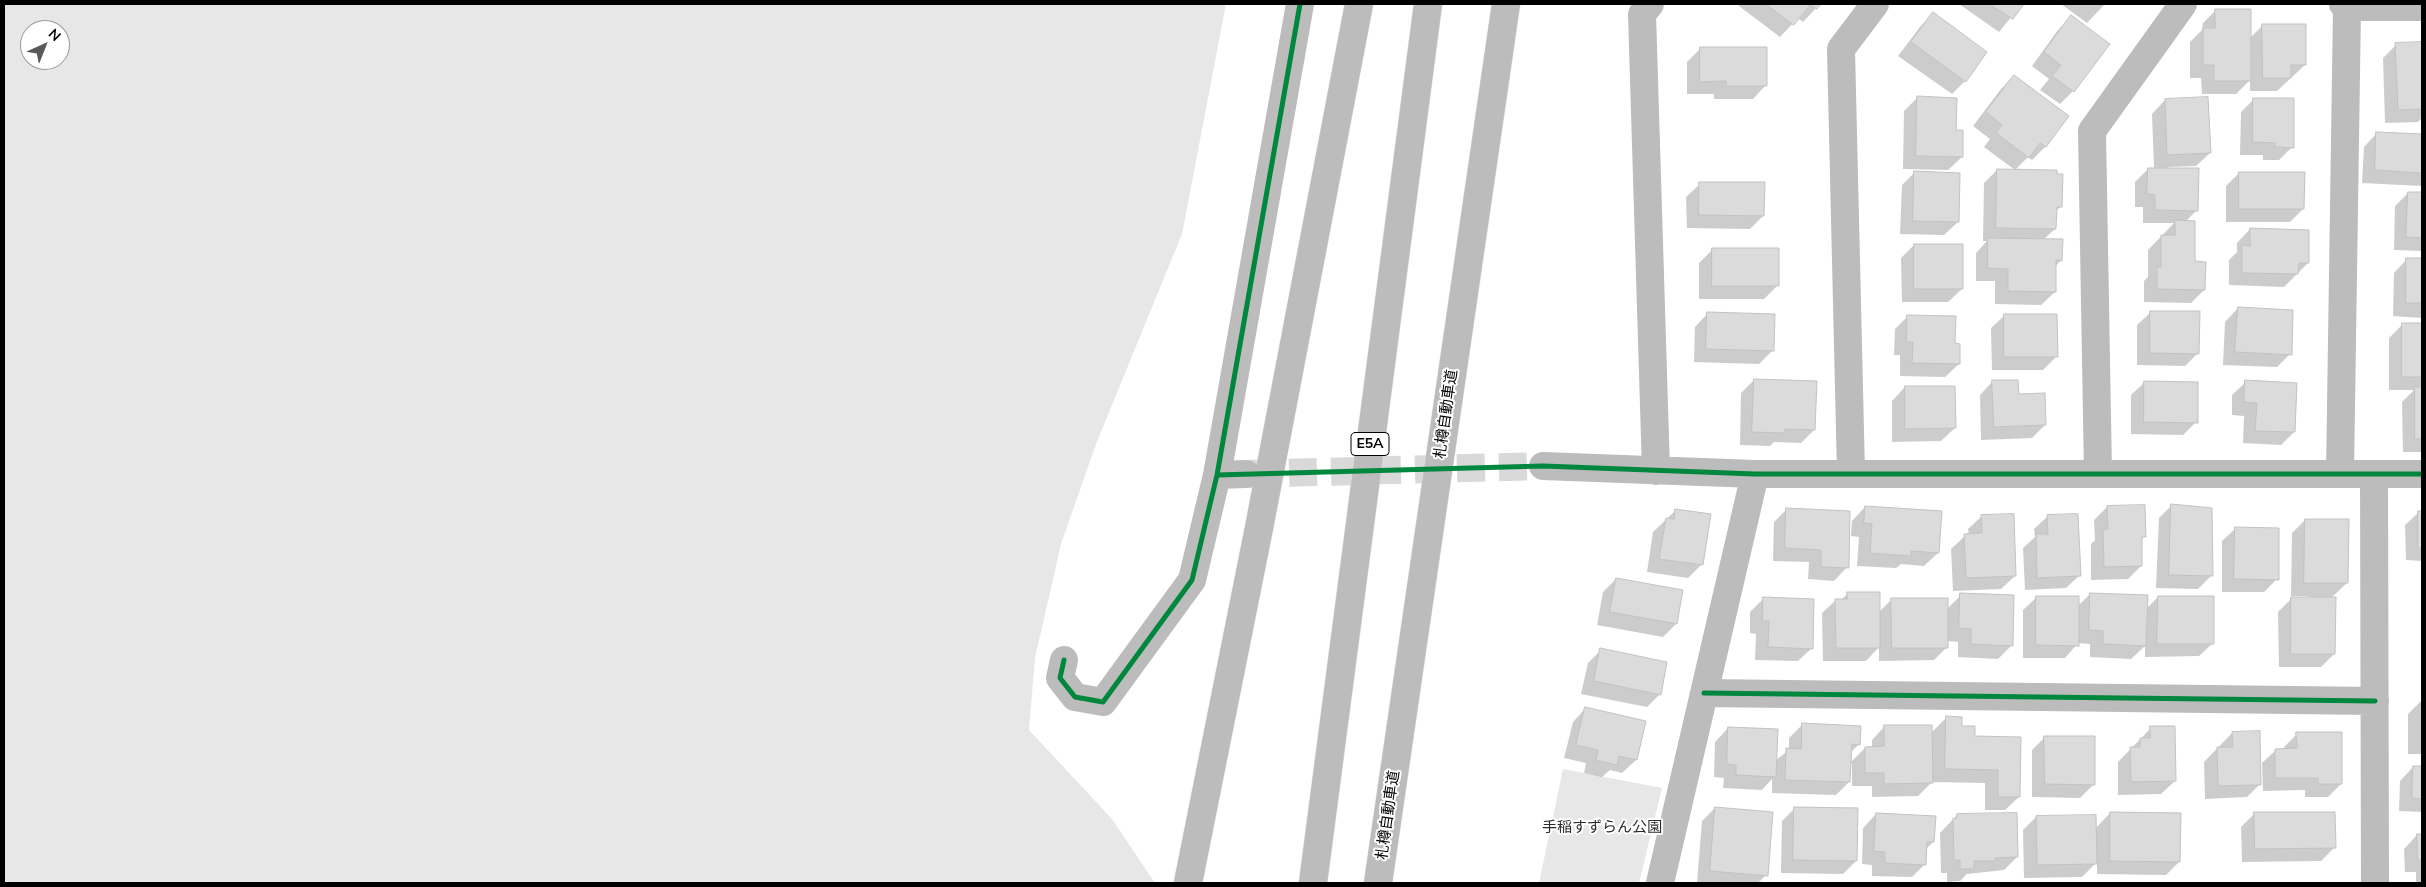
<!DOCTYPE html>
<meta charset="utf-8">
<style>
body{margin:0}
#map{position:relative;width:2426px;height:887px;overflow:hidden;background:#fff;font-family:Mulish,sans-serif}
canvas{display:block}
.frame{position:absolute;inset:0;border:5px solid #000;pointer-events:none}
.north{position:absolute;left:20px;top:20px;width:50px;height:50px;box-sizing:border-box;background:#fff;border:1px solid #999;border-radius:50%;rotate:44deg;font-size:14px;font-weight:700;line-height:20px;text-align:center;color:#000}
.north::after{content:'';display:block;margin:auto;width:18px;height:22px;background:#595959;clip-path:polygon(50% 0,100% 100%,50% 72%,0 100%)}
</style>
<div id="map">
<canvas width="2426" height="887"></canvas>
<div class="frame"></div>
<div class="north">N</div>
</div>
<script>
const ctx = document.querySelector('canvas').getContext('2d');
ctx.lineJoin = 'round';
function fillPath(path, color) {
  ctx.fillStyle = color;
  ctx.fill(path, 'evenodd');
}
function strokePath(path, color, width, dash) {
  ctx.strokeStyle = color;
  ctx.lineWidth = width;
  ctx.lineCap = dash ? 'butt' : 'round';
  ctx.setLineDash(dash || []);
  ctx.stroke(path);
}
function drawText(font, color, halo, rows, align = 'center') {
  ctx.font = font + ' Mulish,"Noto Sans JP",sans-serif';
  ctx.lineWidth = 4;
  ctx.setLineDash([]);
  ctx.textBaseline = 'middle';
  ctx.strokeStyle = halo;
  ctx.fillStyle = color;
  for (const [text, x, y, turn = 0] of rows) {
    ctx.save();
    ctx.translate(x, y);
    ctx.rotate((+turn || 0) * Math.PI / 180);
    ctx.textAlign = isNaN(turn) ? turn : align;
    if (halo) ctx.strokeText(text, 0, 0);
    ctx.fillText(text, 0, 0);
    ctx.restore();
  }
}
fillPath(new Path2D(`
 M4 4H1226L1182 234 1096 444 1061 544 1035 658 1029 730 1112 819 1155 883H4ZM30 30H60V60H30Z
 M1563 769 1662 788 1639 883H1539Z`), '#e7e7e7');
fillPath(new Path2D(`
 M1740 4H1820L1803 22 1798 18 1780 37 1739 6Z
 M1959 4H2022L1999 32Z
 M2061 4H2105L2087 23Z
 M2216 10 2249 39 2263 25 2305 65 2277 91H2250V80L2236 94H2202L2201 78H2190V42L2202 30 2203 23Z
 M1933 14 1985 53 1965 81 1952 94 1898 56 1920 27Z
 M2071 17 2108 45 2073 91 2060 104 2040 90 2049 79 2032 66 2058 30Z
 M2422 44V118L2418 122 2385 123 2383 58 2396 45Z
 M1700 49 1766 85 1753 99H1714V94H1687V62Z
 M2014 76 2067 116 2045 147 2032 160 2028 157 2015 170 2061 206 2055 212V229L2043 240 2061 260 2055 267V292L2041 305 1995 304V281H1976V253L1987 241H1983L1984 183 1997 170H2015L1984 147 1990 139 1973 126 2001 89Z
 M1917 98 1955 131 1962 157 1948 170 1903 169 1904 111Z
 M2254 99 2292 147 2279 160H2263V155H2240L2241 112Z
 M2165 100 2210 153 2196 166 2168 167 2197 210 2185 222 2194 263 2204 290 2191 303 2144 302V281L2148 277V250L2174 223H2143V207H2135V182L2148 169H2154L2152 114Z
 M2377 133 2422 136V186L2362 183 2364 147Z
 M1915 172 1958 222 1944 235 1900 234 1902 185Z
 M2239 173 2303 209 2290 222H2226V186Z
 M1700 184 1763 216 1750 229 1687 228 1686 197Z
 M2408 193 2422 194V251L2394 250 2395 206Z
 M2250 229 2308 263 2284 287 2229 285V260L2237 252V243Z
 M1914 245 1962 289 1948 302H1902L1901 258Z
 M1713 249 1778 285 1764 299H1699V263Z
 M2407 259 2422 260V318L2393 316 2394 273Z
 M2238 308 2290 354 2277 367 2223 365 2225 322Z
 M2151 312 2198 353 2185 366 2137 365V325Z
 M1708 313 1772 351 1759 364 1694 362 1695 327Z
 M2005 315 2056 357 2043 370H1992L1991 328Z
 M1908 316 1954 345 1959 364 1945 377 1900 376V355H1894L1895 329Z
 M2402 325H2422V452H2403L2402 402 2414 390H2389V338Z
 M1754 380 1814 430 1801 443 1774 442 1770 446 1740 445 1741 393Z
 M1993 381 2018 395 2045 425 2032 438 1981 440 1980 395Z
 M2145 382 2196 422 2183 435 2131 434V395Z
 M2246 382 2294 432 2281 445 2243 443 2244 416 2232 415V395Z
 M1905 387 1955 428 1941 441 1892 442V401Z
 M2172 505 2211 576 2198 589 2156 588 2159 518Z
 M1865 507 1938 553 1924 566 1901 564 1896 568 1857 566 1859 537 1851 536 1852 521Z
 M2107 507 2144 537 2140 541 2141 566 2128 579 2091 580V544L2095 540 2094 520Z
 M1787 509 1847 567 1834 581 1808 579 1809 562 1773 561 1774 522Z
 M1676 510 1701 565 1688 578 1647 572 1653 532Z
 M2419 512H2422V561L2406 560 2405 525Z
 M1982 516 2015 576 2001 589 1953 591 1951 549 1965 536 1969 535 1968 529Z
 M2048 516 2080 575 2066 588 2025 590 2023 548 2035 537 2034 529Z
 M2305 520 2347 583 2331 598 2334 654 2321 667H2279L2278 612 2292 598H2308V596H2291L2292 533Z
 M2236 528 2277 579 2264 592H2222V541Z
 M1616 579 1676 624 1663 637 1597 625 1603 592Z
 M1848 593 1879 612 1892 599 1947 609 1961 595 2011 646 1998 659 1958 657V642L1947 641V647L1934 660 1879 661V647L1866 661H1823L1822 613 1836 600H1841Z
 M2090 594 2146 609 2158 597 2213 643 2199 656 2145 657V646L2131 659 2090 657V644L2078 643 2065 658H2023V610L2037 597 2078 606Z
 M1764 598 1812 648 1798 661 1755 660 1756 634 1750 633V612Z
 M1601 650 1660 694 1647 707 1581 694 1588 663Z
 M2421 701 2422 754H2408V714Z
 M1586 708 1636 760 1622 773 1610 770 1602 777 1584 773 1586 763 1564 758 1573 722Z
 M1946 718 1974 737 2019 797 2005 810H1985V783L1932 782 1918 796 1872 797V786H1852V763H1850L1865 748H1872V740L1885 726 1931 733Z
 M1802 725 1859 744 1850 753 1849 782 1836 795 1772 793V779L1762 790 1723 788 1724 778 1714 777 1715 742 1728 728 1776 760 1789 750V738Z
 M2151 728 2175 781 2161 794 2118 795V762Z
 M2232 733 2260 784 2247 797 2205 799 2204 762Z
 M2297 734 2341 784 2328 797H2305V790L2263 791 2262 763 2276 750H2284V747Z
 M2045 737 2093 785 2080 798 2032 797V750Z
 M2413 767 2422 768V812L2399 811 2400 781Z
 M1715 808 1766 875 1758 883H1697L1702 821Z
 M1795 808 1856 861 1843 874 1781 873 1782 821Z
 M2110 813 2179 862 2166 875 2097 874V862L2082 877 2024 878 2023 830 2036 817 2095 829Z
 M1876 814 1933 842 1926 849 1925 864 1912 877 1872 876V865L1862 864 1863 828Z
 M2254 814 2334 848 2321 861 2242 862 2241 827Z
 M1957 815 2017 857 2004 870 1967 874 1960 881 1947 882V873H1941L1940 833Z
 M2417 835H2422V883H2416V872H2405L2404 849Z`), '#0003');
const building = new Path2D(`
 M1766 4H1821L1817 9 1810 5 1794 25Z
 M1990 4H2024L2013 19Z
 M2215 9H2251V81H2214V65H2203V28H2215Z
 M1933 12 1987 52 1966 82 1911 42Z
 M2071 15 2110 44 2074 92 2052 76 2061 65 2044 52Z
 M2262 24H2306V65H2291V78H2263Z
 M2422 42V109L2398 110 2395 43Z
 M1700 47H1767V86H1726V81L1700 82Z
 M2014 75 2069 116 2046 147 2040 143 2029 158 1996 133 2002 125 1986 112Z
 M1917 96 1957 98 1956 130H1963V157L1916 156Z
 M2208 97 2211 153 2167 155 2165 99Z
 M2253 98H2294V148L2275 147V143L2253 142Z
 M2376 132 2422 134V173L2375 170Z
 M2148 168H2199L2198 211 2155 210V195L2147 194Z
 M1997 169 2057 170V174H2063L2062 207H2057L2056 229 1996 228Z
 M1914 171 1960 173 1959 222 1913 221Z
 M2239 172H2305L2304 209H2239Z
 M1699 182H1765L1764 216 1699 215Z
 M2408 192H2422V238L2406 237Z
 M2175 220 2195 221V261L2206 262 2205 290 2157 289V267H2161V235H2175Z
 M2250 228 2309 230V263H2299L2298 274 2242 273V245L2250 246Z
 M1988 238 2063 239 2062 261 2056 260V292L2008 291V269L1988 268Z
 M1914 244H1963V289H1914Z
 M1712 248H1779V286H1712Z
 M2406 258H2422V303H2406Z
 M2238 307 2293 310 2292 355 2235 352Z
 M2150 311H2200L2199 354 2150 353Z
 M1707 312 1775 314 1774 351 1706 349Z
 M2004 314H2057L2058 357H2004Z
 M1907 315 1956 316 1955 343 1960 344V364L1912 363 1913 342H1907Z
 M2402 323H2422V377H2402Z
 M1754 379 1817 381 1815 430 1785 429 1784 433 1752 432Z
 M1992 380H2018L2019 394 2045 393 2046 425 1994 427Z
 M2245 380 2297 383 2295 432 2255 431 2257 403 2244 402Z
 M2144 381 2198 382V423L2144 422Z
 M1905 386H1955L1956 428 1905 429Z
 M2415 387H2422V439H2415Z
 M2171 504 2212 508 2213 576 2169 575Z
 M2145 505 2146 537H2142V566L2104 567 2103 530 2108 529 2107 506Z
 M1865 506 1942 511 1939 553 1911 551V556L1870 553 1872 524 1864 523Z
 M1786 508 1850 511 1849 568 1821 567V550L1785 548Z
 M1675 509 1711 514 1703 565 1659 559 1666 518 1674 519Z
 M2418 511H2422V548H2418Z
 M2014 514 2016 576 1966 578 1964 534 1982 533 1981 515Z
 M2078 514 2081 576 2037 578 2036 534H2048L2047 515Z
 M2305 519H2349L2348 583H2304Z
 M2235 527 2279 528V580L2234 579Z
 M1616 578 1683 590 1677 624 1610 612Z
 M1847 592H1880V648H1836L1835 599H1847Z
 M1960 593 2014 595 2013 646 1971 644V629L1959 628Z
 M2090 593 2148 595 2146 646 2103 644V631L2089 630Z
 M2036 596H2079V646L2036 645Z
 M2158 596H2214V644H2157Z
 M1763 597 1814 599 1813 649 1768 647 1769 621H1763Z
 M2291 597H2336L2335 654H2291Z
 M1891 598H1948V648H1892Z
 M1600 648 1667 662 1661 695 1594 681Z
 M1585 707 1646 721 1637 760 1619 756 1617 765 1596 760 1598 750 1576 745Z
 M1946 716 1962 717V726H1975V736L2021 737 2020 797H1998V770L1945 769Z
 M1802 723 1861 726 1860 745 1852 744 1850 782 1785 780 1786 748 1801 749Z
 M1884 725H1932L1933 783 1884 784V773H1865V747L1884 746Z
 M2150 726H2175L2176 781 2131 782 2130 747H2140V738H2150Z
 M1728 727 1778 729 1776 777 1736 775V765L1727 764Z
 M2260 731 2261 785 2218 786 2217 747H2233L2232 732Z
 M2296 732H2342V784H2318V778H2275V749L2297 748Z
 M2044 736H2095V785L2045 784Z
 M2413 766H2422V799L2412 798Z
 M1715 807 1773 812 1768 876 1710 871Z
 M1794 807 1858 808 1857 861 1793 860Z
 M2110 812 2181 813 2180 862 2110 861Z
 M2254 812H2335L2336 848 2255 849Z
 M1876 813 1936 816 1934 842H1927L1926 865 1885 863V852L1874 851Z
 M2017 813 2018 857 1995 858V861H1974V869H1960V860H1954L1953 818 1956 819 1957 814Z
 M2096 815 2097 864 2037 865 2036 816Z
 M2417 834H2422V860H2418Z`);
fillPath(building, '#dbdbdb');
strokePath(building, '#c2c2c2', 1);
strokePath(new Path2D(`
 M1247 474 1543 466`), '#d9d9d9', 28, [28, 14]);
const motorway = new Path2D(`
 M1188 883 1259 528 1359 4
 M1313 883 1428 4
 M1378 883 1506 4`);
strokePath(motorway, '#dbdbdb', 29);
strokePath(new Path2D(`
 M1650 4 1642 14 1656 471
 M2343 4 2347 7H2422
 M1543 466 1755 474H2422
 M1851 473 1841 49 1875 4
 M2098 474 2092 131 2183 4
 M2340 474 2347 7
 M2374 474 2375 883
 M1217 475 1246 474
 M1064 660 1060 678 1075 697 1103 702 1192 580 1217 475 1300 4
 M1704 693 2375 701
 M1660 883 1755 474`), '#bcbcbc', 28);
strokePath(motorway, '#bcbcbc', 28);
strokePath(new Path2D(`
 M1217 475 1543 466 1755 474H2422
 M1064 660 1060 678 1075 697 1103 702 1192 580 1217 475 1300 4
 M1704 693 2375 701`), '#00873e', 5);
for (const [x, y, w] of [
 [1370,444,38]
]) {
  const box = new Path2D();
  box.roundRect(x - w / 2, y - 11.5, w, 23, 4);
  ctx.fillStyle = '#fff';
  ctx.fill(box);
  strokePath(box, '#000', 1);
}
drawText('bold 14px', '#000', null, [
 ["E5A",1370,444]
]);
drawText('15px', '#000', '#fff', [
 ["札樽自動車道",1446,414,-82],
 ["札樽自動車道",1388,815,-82]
]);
drawText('15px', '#2b2b2b', '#fff', [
 ["手稲すずらん公園",1602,827]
]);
</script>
